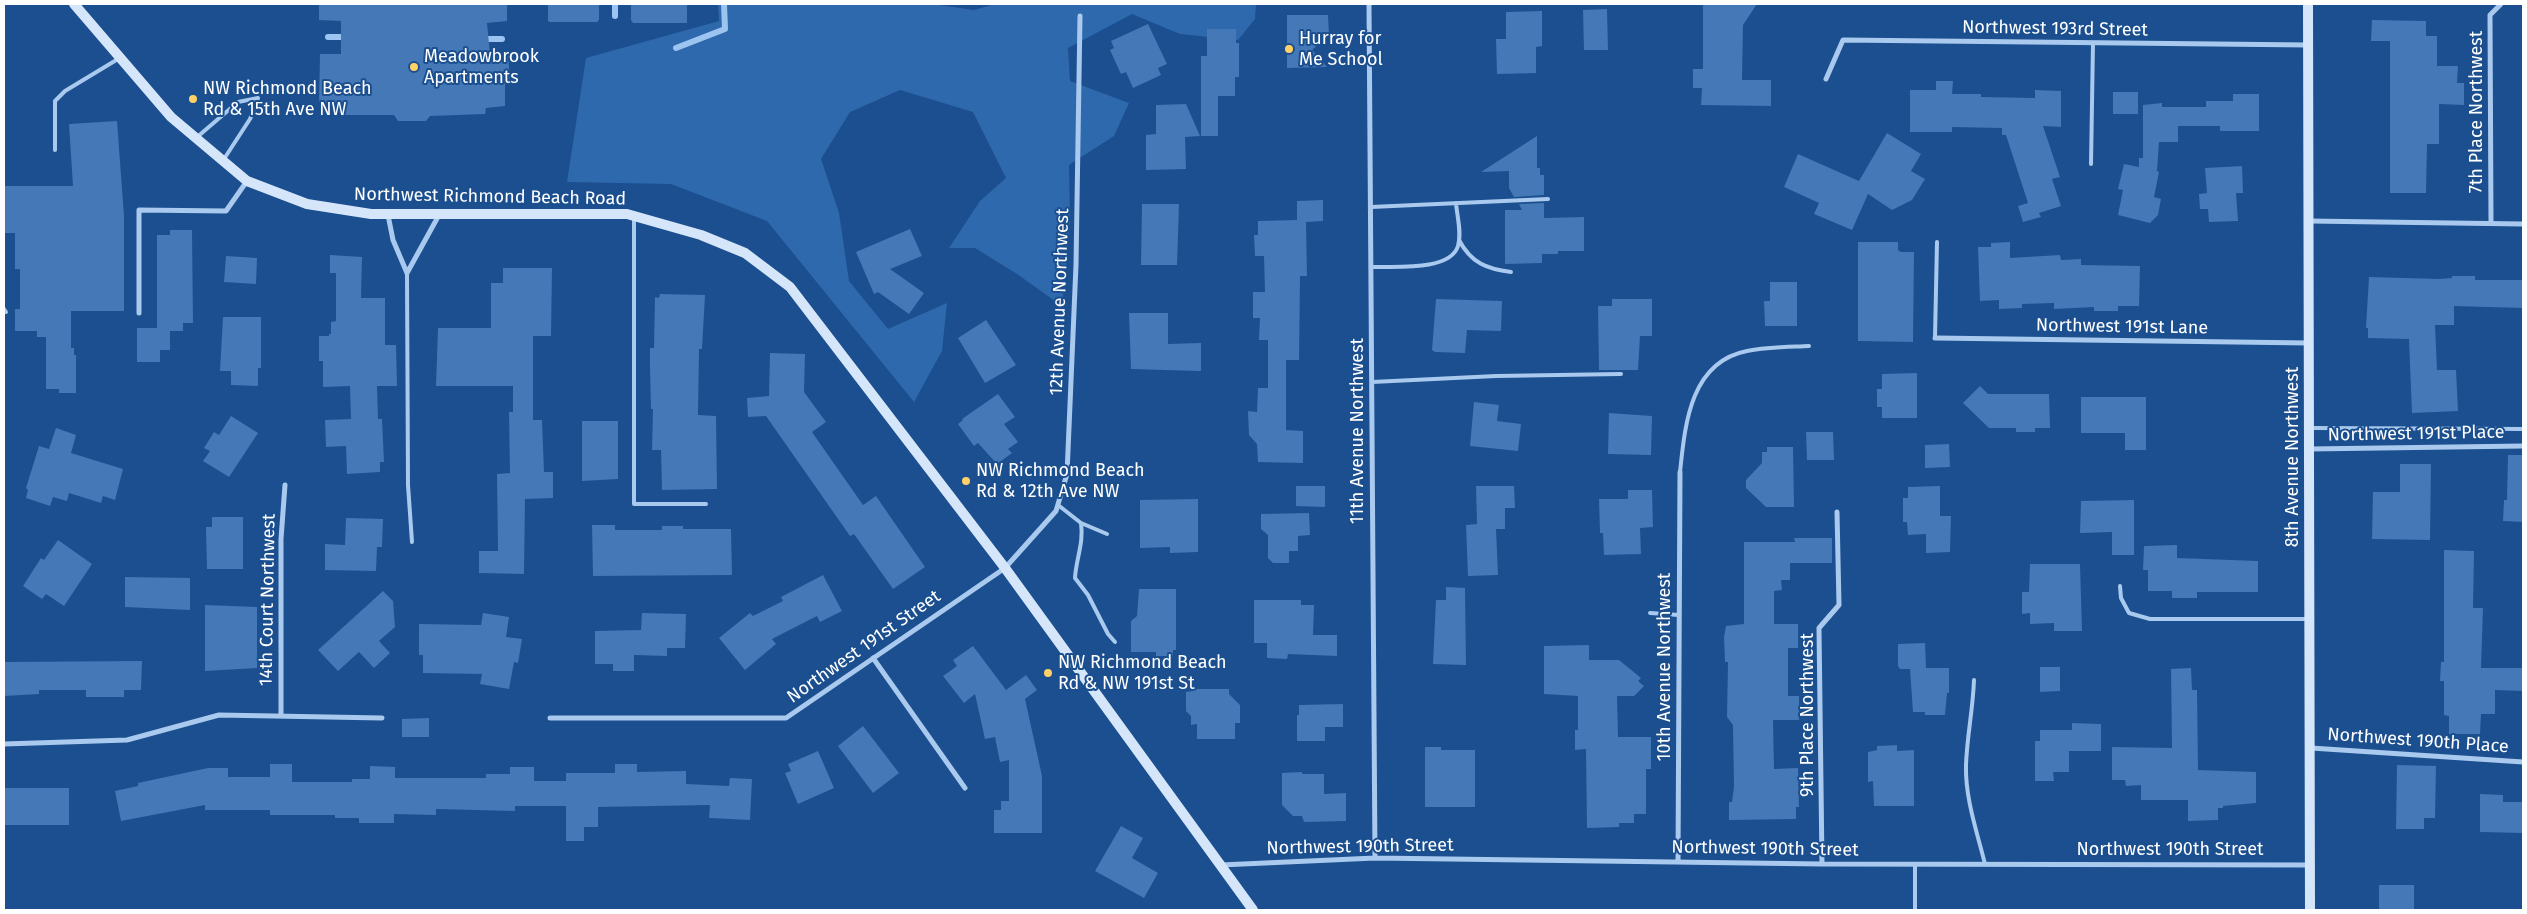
<!DOCTYPE html>
<style>
body{margin:0}
#map{position:relative;width:2527px;height:914px;overflow:hidden;background:#1b4f8f;font-family:"Fira Sans",sans-serif}
canvas{display:block}
.frame{position:absolute;inset:0;border:5px solid #fff;pointer-events:none}
</style>
<div id="map">
<canvas width="2527" height="914"></canvas>
<div class="frame"></div>
</div>
<script>
const ctx = document.querySelector('canvas').getContext('2d');
ctx.lineJoin = 'round';
function fillPath(path, color) {
  ctx.fillStyle = color;
  ctx.fill(path, 'evenodd');
}
function strokePath(path, color, width, dash) {
  ctx.strokeStyle = color;
  ctx.lineWidth = width;
  ctx.lineCap = dash ? 'butt' : 'round';
  ctx.setLineDash(dash || []);
  ctx.stroke(path);
}
function drawText(font, color, halo, rows, align = 'center') {
  ctx.font = font + ' "Fira Sans",sans-serif';
  ctx.lineWidth = 4;
  ctx.setLineDash([]);
  ctx.textBaseline = 'middle';
  ctx.strokeStyle = halo;
  ctx.fillStyle = color;
  for (const [text, x, y, turn = 0] of rows) {
    ctx.save();
    ctx.translate(x, y);
    ctx.rotate((+turn || 0) * Math.PI / 180);
    ctx.textAlign = isNaN(turn) ? turn : align;
    if (halo) ctx.strokeText(text, 0, 0);
    ctx.fillText(text, 0, 0);
    ctx.restore();
  }
}
fillPath(new Path2D(`
 M718 4H932L974 10 995 4H1256L1255 19 1238 40 1180 34 1132 14 1068 48 1070 81 1129 103 1114 136 1069 165 1070 220 1062 306 1017 274 975 248H949L980 201 1006 178 973 112 900 90 850 112 821 159 839 213 849 281 888 329 947 303 942 351 914 402 767 221 671 184 567 182 586 58 719 21Z`), '#2e69ad');
strokePath(new Path2D(`
 M615 16V4
 M328 37H348
 M481 39H502
 M676 48 725 29 724 4`), '#9cc4f0', 6);
fillPath(new Path2D(`
 M319 4H507V21L487 23 490 54H508L510 80 505 81V106L486 108 485 114 430 116 426 121H398L394 115H341L337 106 319 105 320 54H341V21L319 20Z
 M548 4H599V20L597 22H550L548 21Z
 M631 4H687V23H633L631 20Z
 M1703 4H1757L1743 25 1742 80H1771V106L1701 105 1702 88H1693V69H1703Z
 M1607 9 1608 50H1584L1583 10Z
 M1542 11V46L1536 47V73L1497 74 1496 39H1506V12Z
 M1287 15H1328L1329 35 1312 50 1327 67 1287 68Z
 M2372 20 2426 21V36H2437V66H2458L2457 83H2464V105L2439 104V144H2427L2426 193H2390V41H2371Z
 M1148 24 1167 64 1158 68 1161 75 1133 88 1126 72 1121 74 1110 50 1114 48 1111 41Z
 M1207 29H1236V43H1239V77H1235V96H1218V136H1201V56H1207Z
 M1936 81H1953L1952 94H1981V97L2035 98V90L2061 91V127L2043 126 2060 177 2052 179 2061 206 2039 213 2041 217 2023 222 2018 206 2028 203 2006 135H2002V128L1952 127V132H1910V90H1936Z
 M2113 92H2138V114H2113Z
 M2233 94H2259V131H2220V126H2178V142H2159L2157 171 2159 172 2154 197 2161 199 2158 215 2150 223 2118 215 2123 190 2118 189 2124 164 2139 167V158H2143V105L2162 103V107H2206V101H2233Z
 M1186 104 1200 136 1185 137 1186 169 1146 170V135L1156 134V105Z
 M117 121 124 216V311H71V348H74V355H76V393H59V389H46V337H37V331H15V309H20V269H15V233H4V186H73L69 124Z
 M1887 133 1921 154 1911 171 1925 179 1912 200 1892 210 1868 194 1852 230 1814 214 1819 203 1784 187 1798 154 1859 181Z
 M1537 136V168H1540V175H1544V195L1514 197 1509 188V171L1481 172Z
 M2242 166 2243 193H2236L2238 221 2209 222 2208 209H2200L2199 194 2207 193 2205 168Z
 M1323 200V221L1306 222 1307 276H1300L1299 360H1286V430L1303 431V463L1258 462 1257 444 1249 435 1248 411 1257 412 1258 388H1268V340H1259L1260 318H1253V292H1265L1264 256H1255L1254 235H1258V221L1297 220V201Z
 M1544 203V218L1584 217V251H1558V254H1542V263L1505 264V210H1522L1519 204Z
 M1142 204H1179L1177 265H1141Z
 M910 229 922 256 890 269 924 293 909 314 878 292 874 294 856 252Z
 M170 230H192L193 323H183V331H170V350H160V362H137V328H157V235H170Z
 M1858 242H1898V250L1901 252H1914L1913 342 1858 341Z
 M2010 242V258L2060 255 2061 260 2081 259V265L2140 266 2139 306H2118V311H2094V307L2054 309V303L2022 304V308L1999 309V300L1980 301 1978 247H1991V243Z
 M330 255 362 257 361 298H385V345H396L397 386H377L378 419H382L384 462H380V472L347 474 346 446 326 447 325 420 351 419 350 386 323 387V361H319V336H329V334H331V322L336 321V273H330Z
 M226 256 257 258 256 284 224 282Z
 M503 268H552L551 336H533V420H542L544 472H553V498L525 499 524 574 479 573V551H498L497 474 510 473 509 412H513V386H436L438 328H491V283H503Z
 M2452 276H2475V280H2523V308L2454 306V325H2435L2437 370H2456L2458 411 2412 413 2409 339 2368 338V328H2366L2369 277 2439 279 2452 278Z
 M1770 282H1797V326H1765L1764 301H1770Z
 M660 294 705 295 702 349H699L698 415 716 416 717 489 662 490 661 450H652L653 409H651L650 367V348H654L655 297 659 298Z
 M1436 299 1502 301 1501 331 1467 330 1465 353 1435 352 1432 350Z
 M1612 299H1652V336H1640L1638 370H1599L1598 306H1612Z
 M1129 313H1168V344L1201 343V371L1131 369Z
 M223 317H261V368H258V386L231 385V371H220Z
 M986 320 1016 365 985 383 958 338Z
 M770 353 805 354 804 392 826 422 812 432 863 505 876 496 925 567 893 589 854 534 850 536 766 416 748 417 747 398 769 396Z
 M1917 373V418H1882V407H1877V389H1882V374Z
 M1980 386 1988 394H2049L2050 428H2035V432H2016V428H1989L1963 403Z
 M998 394 1015 417 1004 424 1018 442 1008 449 1012 453 997 464 978 443 974 446 958 424 963 420 962 419Z
 M2081 397H2146V450H2125V433H2081Z
 M1474 402 1499 405 1497 421 1521 424 1518 451 1470 446Z
 M1609 413 1652 416 1651 455 1608 454Z
 M231 416 258 433 229 477 203 461 210 451 204 448 214 432 219 435Z
 M582 421H618V479L582 481Z
 M56 428 76 435 71 453 123 469 115 500 103 496 101 503 69 493 67 501 53 497 50 506 26 498 28 490 26 488 39 446 49 449Z
 M1806 432H1833L1834 460H1807Z
 M1949 444 1950 467 1925 468V445Z
 M1767 447H1793L1794 507H1766L1746 488V480L1762 463V452H1767Z
 M2508 455H2523V522L2503 521 2504 500H2507Z
 M2400 464H2431L2430 540 2372 539 2373 492H2400Z
 M1296 486H1325V507L1296 506Z
 M1476 486H1514L1515 508H1505V529H1496L1498 575 1468 576 1466 525 1477 524Z
 M1940 486V516H1951L1950 552 1926 553V534L1908 535 1907 522H1903V498H1908V487Z
 M1628 490H1652L1653 527 1640 528 1641 554 1604 555 1603 533H1600L1599 499H1628Z
 M1198 499V552L1170 553V547L1140 548V500Z
 M2134 500V555H2112V532L2080 533 2081 501Z
 M1309 513 1310 535 1298 536V551H1289V563H1273L1268 558V535L1261 529V514Z
 M212 517H243V569H207L206 527H212Z
 M346 518 383 519 382 547H377L376 571 325 570V544L345 545Z
 M592 525H615V530H662V526H683V529H731L732 575 593 576Z
 M1794 538H1832V563H1790V580H1781L1782 590 1774 591V624H1798V648H1788V696H1799V720H1773L1774 769 1798 768 1799 807H1796V819L1729 820V802H1732L1734 787 1733 725 1727 717 1728 662H1725L1724 637 1726 626 1744 624V542H1795Z
 M58 540 92 564 64 606 46 594 42 599 23 586 41 558 44 560Z
 M2177 545V558L2258 561V592H2197V598H2172V591H2148V570H2143L2144 546Z
 M2444 550 2474 551 2473 608H2483L2481 668H2523V691L2495 690V714H2481L2480 734H2449V716L2444 715V681H2440L2441 662H2444Z
 M2030 564H2080L2082 631H2054V623L2030 624V613L2022 614V592H2029Z
 M823 575 842 611 820 622 817 616 772 639 776 644 745 670 719 638 750 613 753 616 783 601 781 597Z
 M125 577 190 578V610L125 607Z
 M1446 587 1465 588 1466 665 1433 664 1436 600H1446Z
 M1139 589H1176V650H1173V656H1156V652H1131V621L1137 616Z
 M383 591 393 601 395 627 379 641 390 653 374 668 359 652 338 671 318 650Z
 M1254 600H1301V605H1314L1313 635H1337V656L1288 654 1287 659 1267 658V643H1254Z
 M205 605 257 607V668L205 671Z
 M483 613 509 617 506 637 522 639 518 663 514 662 509 689 480 684 482 674 423 673V655H419V624L481 625Z
 M642 613 686 614 685 648H667V656L634 655V671H613V664H595V631L641 630Z
 M1925 643 1926 668H1949V693H1947L1945 715H1925V712H1913L1910 669H1900L1898 666V644Z
 M1589 645V660H1619L1641 678 1638 681 1644 686 1634 696H1617L1618 737H1651V769H1646V814H1634V823H1619V827L1587 828 1586 749 1575 750V730H1578V696L1544 694V646Z
 M973 646 1006 690 1026 675 1037 690 1025 699 1042 776V833H994V810H1001V801H1009V760L1000 762 995 737 985 739 975 694 964 703 943 676 957 666 953 660Z
 M142 661 141 690H124V697H86V690H39V694L4 696V662Z
 M2040 667H2060V691L2040 692Z
 M2191 668 2192 690H2197L2198 770 2256 772V803L2223 806V808H2218V820L2188 821V800H2141V785L2126 786 2125 780H2112V747L2172 748 2171 669Z
 M1193 689H1229V694L1240 705V723H1235V739H1197V724L1191 725V716L1186 711V692L1193 691Z
 M1343 704V727H1325V741H1297V715H1299V705Z
 M429 718V737H402V719Z
 M2072 723 2101 724V751H2069V772H2053L2054 781H2035V741H2040V730H2072Z
 M863 726 899 773 873 793 838 746Z
 M1897 745V751L1914 750V806H1874L1873 781 1868 782V752L1877 750V746Z
 M1425 747H1441V750H1475V807H1425Z
 M818 751 834 788 798 804 785 773 791 771 788 764Z
 M270 764H292V782H352V779H370V766L395 767V778H486V774H510V767H534V781H566V773H615V764H637V772L686 771V784L729 786 730 778 752 779 750 820 709 818 710 805 598 807V827H584V841H566V806H515V811L436 809V815L394 814V823H359V818H335V815H270V810H205V805L121 821 115 791 138 786V783L208 768H228V777H270Z
 M2397 765 2436 766 2435 818H2424V829H2396Z
 M1302 772V774H1324V794L1346 793V821L1304 822 1302 816H1293L1282 805V773Z
 M4 788H69V825H4Z
 M2480 794 2503 795V802H2523V833L2480 832Z
 M1121 826 1143 838 1132 858 1158 873 1144 898 1095 871Z
 M2379 885H2414V910H2379Z`), '#4478b7');
strokePath(new Path2D(`
 M196 138 238 102 258 98
 M55 150V101L65 91 118 59
 M224 159 250 119 258 98
 M2091 164 2093 43
 M1371 207 1548 199
 M634 218V504H706
 M1459 240C1471 263 1487 269 1511 272
 M1371 267C1393 266 1450 272 1458 246 1462 233 1457 216 1456 203
 M407 273 408 485 412 542
 M4 309 6 312
 M1935 338 1937 242
 M1372 382 1496 376 1621 374
 M2311 428 2523 429
 M1680 472C1685 425 1690 362 1747 351 1767 347 1789 347 1809 346
 M1058 505 1081 523C1084 543 1076 559 1075 578L1088 595 1108 634 1115 642
 M1081 523 1107 534
 M2120 586 2121 598 2129 613 2150 619H2308
 M1650 613 1679 615
 M1974 680C1973 709 1967 736 1966 765 1965 798 1977 832 1985 864
 M1915 910V864`), '#a9c9ee', 4);
strokePath(new Path2D(`
 M1369 4 1375 858
 M1826 79 1843 40 2308 45
 M388 215 393 240 407 273
 M2309 221 2523 224
 M2491 223 2490 15 2501 4
 M407 273 439 215
 M139 313V210L226 211 247 181
 M1935 338 2309 343
 M2309 449 2523 446
 M873 658 965 788
 M281 716V539L285 485
 M550 718H786L1005 568 1056 511 1067 474 1076 265 1080 16
 M4 744 127 740 219 715 382 718
 M2311 748 2523 762
 M1678 861 1680 472
 M1822 864 1819 628 1839 605 1837 512
 M1221 865 1375 858 1822 864 2310 865`), '#a9c9ee', 5);
strokePath(new Path2D(`
 M74 4 171 117 247 181 307 204 371 214H627L701 235 745 253 790 287 1005 568 1253 910
 M2308 4 2310 910`), '#d6e6fa', 10);
for (const [x, y, r, color] of [
 [1289,49,5,"#ffd166"],
 [414,67,5,"#ffd166"],
 [193,99,5,"#ffd166"],
 [966,481,5,"#ffd166"],
 [1048,673,5,"#ffd166"]
]) {
  const dot = new Path2D();
  dot.arc(x, y, r, 0, 2 * Math.PI);
  ctx.fillStyle = color;
  ctx.fill(dot);
  strokePath(dot, '#1b4f8f', 2);
}
drawText('18px', '#fff', '#1b4f8f', [
 ["Northwest 193rd Street",2055,29,1],
 ["7th Place Northwest",2477,112,-90],
 ["Northwest Richmond Beach Road",490,197,1],
 ["12th Avenue Northwest",1060,302,-88],
 ["Northwest 191st Lane",2122,327,1],
 ["11th Avenue Northwest",1358,431,-90],
 ["Northwest 191st Place",2416,434,-1],
 ["8th Avenue Northwest",2293,457,-90],
 ["14th Court Northwest",268,600,-89],
 ["Northwest 191st Street",864,647,-35],
 ["10th Avenue Northwest",1665,667,-90],
 ["9th Place Northwest",1808,715,-90],
 ["Northwest 190th Place",2418,741,4],
 ["Northwest 190th Street",1360,847,-1],
 ["Northwest 190th Street",1765,849,1],
 ["Northwest 190th Street",2170,850]
]);
drawText('18px', '#fff', '#1b4f8f', [
 ["Hurray for",1299,39],
 ["Me School",1299,60],
 ["Meadowbrook",424,57],
 ["Apartments",424,78],
 ["NW Richmond Beach",203,89],
 ["Rd & 15th Ave NW",203,110],
 ["NW Richmond Beach",976,471],
 ["Rd & 12th Ave NW",976,492],
 ["NW Richmond Beach",1058,663],
 ["Rd & NW 191st St",1058,684]
], 'left');
</script>
